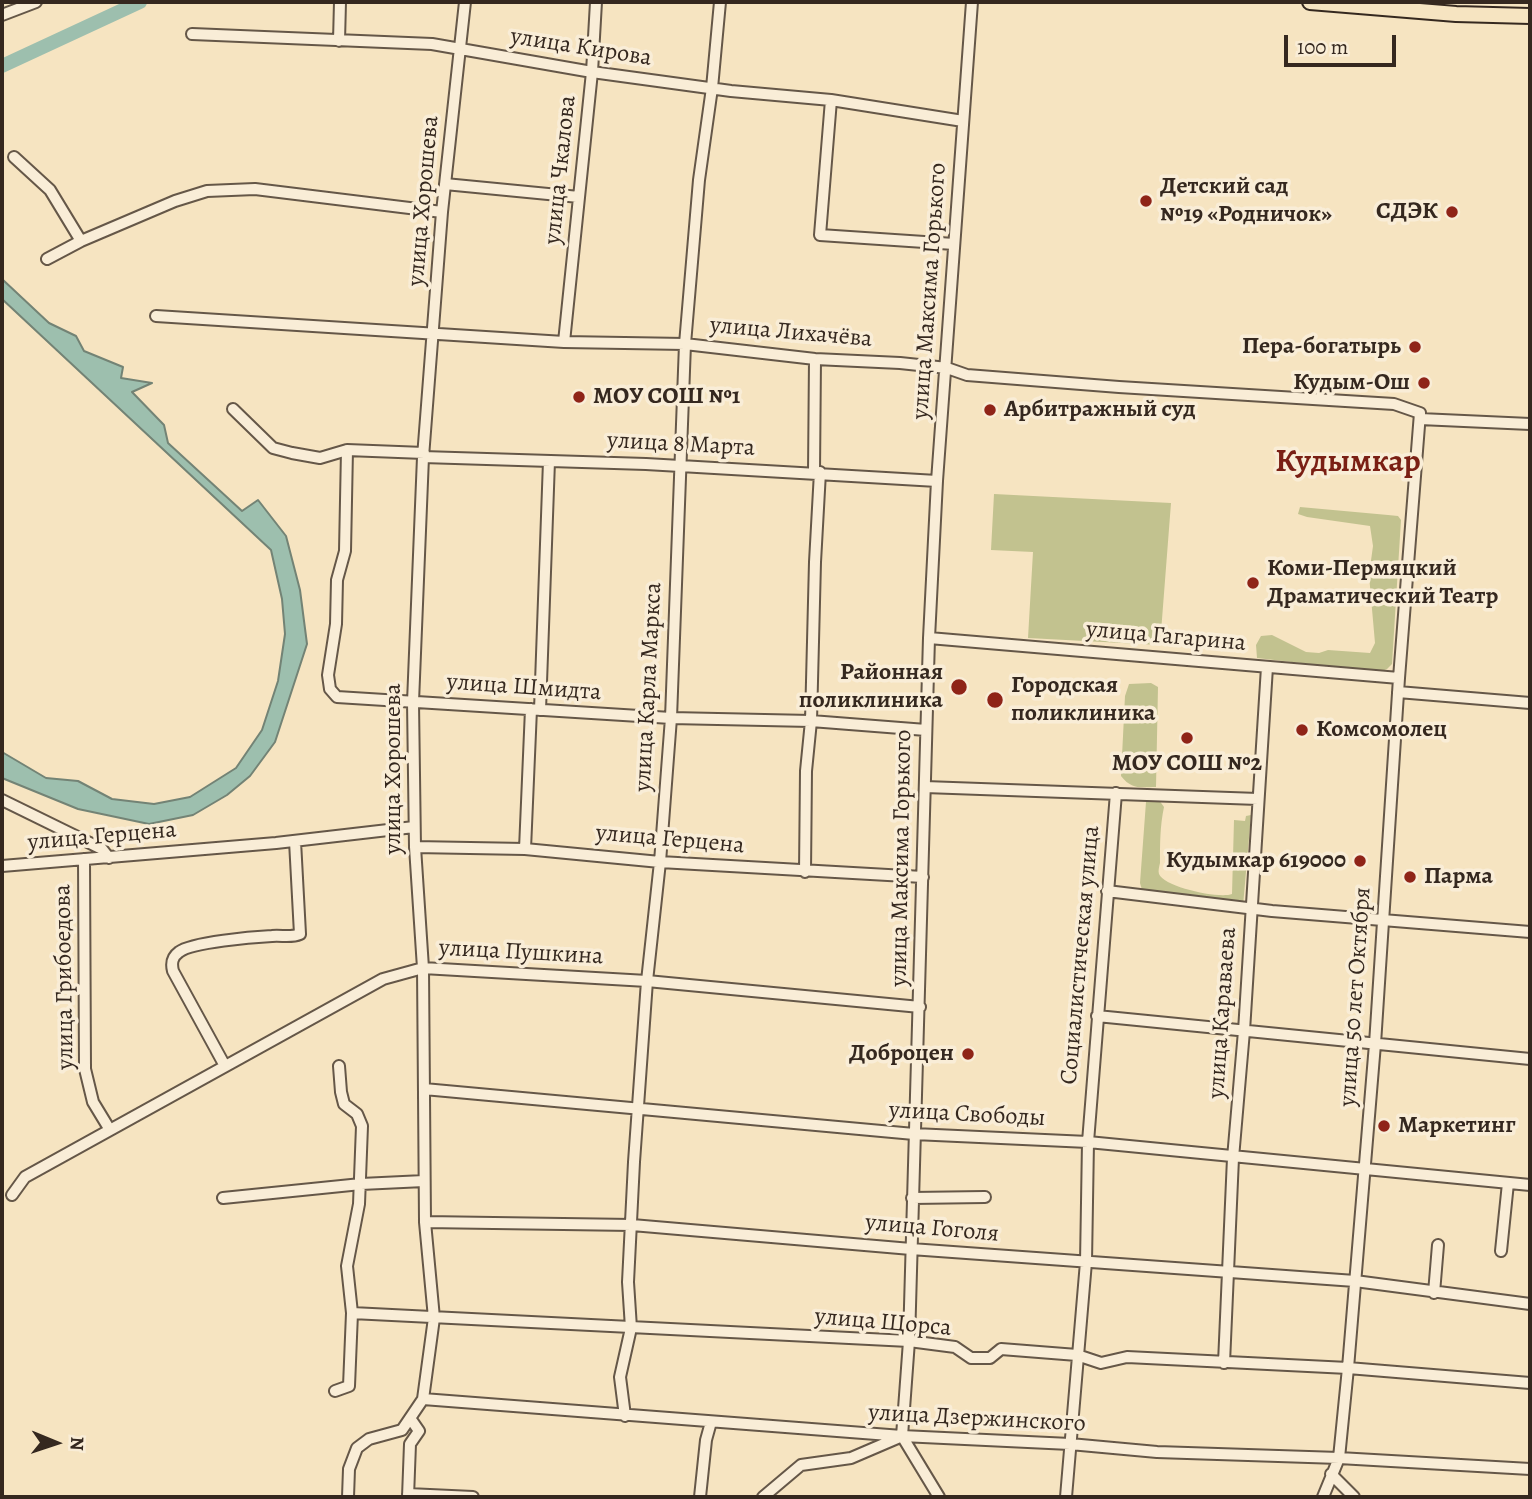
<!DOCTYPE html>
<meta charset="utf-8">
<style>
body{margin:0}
#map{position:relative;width:1532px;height:1499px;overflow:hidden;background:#f6e4c1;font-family:Alegreya,serif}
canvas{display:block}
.frame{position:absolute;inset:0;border:4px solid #35281f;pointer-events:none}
.north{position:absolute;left:21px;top:1408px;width:70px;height:70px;-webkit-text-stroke:5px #f9edd7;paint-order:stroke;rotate:92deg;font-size:19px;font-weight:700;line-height:28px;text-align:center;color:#35281f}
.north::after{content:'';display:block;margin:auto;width:24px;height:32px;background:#35281f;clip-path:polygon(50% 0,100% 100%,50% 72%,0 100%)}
.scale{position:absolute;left:1284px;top:35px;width:112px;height:32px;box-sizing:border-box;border:4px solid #35281f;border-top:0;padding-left:9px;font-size:21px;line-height:24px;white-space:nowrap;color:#35281f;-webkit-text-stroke:5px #f9edd7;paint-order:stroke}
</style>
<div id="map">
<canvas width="1532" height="1499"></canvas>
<div class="frame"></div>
<div class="north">N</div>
<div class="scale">100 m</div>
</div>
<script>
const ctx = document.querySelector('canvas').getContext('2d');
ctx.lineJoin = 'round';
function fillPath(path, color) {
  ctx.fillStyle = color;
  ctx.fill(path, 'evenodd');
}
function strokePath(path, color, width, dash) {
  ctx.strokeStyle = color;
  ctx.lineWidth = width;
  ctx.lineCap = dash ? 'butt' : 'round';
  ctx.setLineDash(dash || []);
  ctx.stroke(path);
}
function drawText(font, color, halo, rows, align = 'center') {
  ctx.font = font + ' Alegreya,serif';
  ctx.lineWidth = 7;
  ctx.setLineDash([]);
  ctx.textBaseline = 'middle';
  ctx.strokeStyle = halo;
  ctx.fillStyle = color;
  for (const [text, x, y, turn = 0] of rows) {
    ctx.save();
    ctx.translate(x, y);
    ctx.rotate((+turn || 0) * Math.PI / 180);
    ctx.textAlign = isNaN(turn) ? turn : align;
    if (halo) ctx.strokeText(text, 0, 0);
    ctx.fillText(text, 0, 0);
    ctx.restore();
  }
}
fillPath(new Path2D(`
 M994 494 1171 503 1160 645 1028 638 1033 552 991 550Z
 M1300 507 1388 515 1398 516 1401 520 1392 664 1387 669 1379 672 1257 658 1256 645 1261 636 1272 635 1306 652 1319 653 1328 650 1370 653 1375 643 1369 575 1373 546 1370 526 1307 517 1298 514Z
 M1151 683 1158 687 1156 787C1140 787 1132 790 1121 776L1125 696 1129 684Z
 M1159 800 1164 807C1160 826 1160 843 1160 863 1159 867 1158 871 1159 874 1164 887 1219 899 1232 894L1234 820 1245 821 1246 816 1251 815 1243 906 1147 894 1142 890 1140 883 1146 802Z`), '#c2c28f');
const water = new Path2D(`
 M2 279 49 323 76 336 84 351 123 367 121 378 152 383 132 392 164 425 168 443 242 511 258 500 286 536 300 590 307 644 275 742 250 776 227 795 193 815 149 824 78 809 2 778V752L46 778 78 781 112 799 154 804 190 797 236 768 262 730 278 681 285 634 282 599 271 550 2 299Z`);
fillPath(water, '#9dbfae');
strokePath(water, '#738375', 2);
strokePath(new Path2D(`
 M2 66 140 2`), '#9dbfae', 14);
const minor = new Path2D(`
 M2 15 36 2
 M192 34 432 44 592 72 731 91 831 100 963 121
 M339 41 340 2
 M831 100 820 235 954 244
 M14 157 50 190 81 241
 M445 184 579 197
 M47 259 81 241 175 201 207 191 255 189 442 212
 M156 316 564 342 685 344 815 359 900 363 947 368 967 375 1119 387 1394 404 1420 413 1399 678 1375 1044 1348 1368 1339 1458 1323 1497
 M564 342 592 72 596 2
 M233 409 273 448 292 453 320 458 347 450 424 453
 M1420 419 1530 424
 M347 450 345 551 337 580 336 624 328 675 330 689 337 697 671 718 811 721 926 730
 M423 457 646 464 937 481
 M814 472 815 359
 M929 638 1399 678
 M1398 692 1530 703
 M540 710 549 461
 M925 787 1258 799
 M2 800 102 849 109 858
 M415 847 525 849 660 862 923 877
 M525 849 531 709
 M84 859 85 1069 93 1102 110 1130
 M2 866 276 843 414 827
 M805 872 806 771 811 721 815 562 820 472
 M1107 891 1272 911 1530 932
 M1097 1016 1530 1059
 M225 1066 173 971C171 963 172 957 179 952 192 942 254 937 272 936 282 935 291 938 300 934L295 841
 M424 1089 914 1134 1088 1142 1530 1185
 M12 1195 25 1177 383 979 423 968 647 981 920 1007
 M223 1198 361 1184 424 1181
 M912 1198 985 1197
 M425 1222 632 1225 911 1249 1355 1281 1530 1304
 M1501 1251 1508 1183
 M1434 1293 1438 1245
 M352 1313 909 1341 955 1347 971 1358H990L1001 1349 1077 1355 1101 1363 1127 1357 1348 1368 1530 1383
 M1224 1363 1233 1158 1244 1031 1267 667
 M335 1391 349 1386 352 1313 347 1266 359 1204 362 1126 357 1114 344 1104 341 1092 339 1066
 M423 1399 902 1436 1070 1444 1157 1452 1339 1458 1530 1469
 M625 1416 620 1377 631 1328 628 1282 634 1162 647 981 660 862 671 718 685 344 699 180 712 88 720 2
 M1331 1474 1354 1497
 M408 1494 473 1497
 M348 1497 349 1469 357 1448 369 1439 402 1430 423 1399 434 1318 425 1222 423 968 415 847 413 702 423 457 442 212 465 2
 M408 1497 410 1444 419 1431 410 1418
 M700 1497 706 1440 711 1422
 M763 1497 801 1465 851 1458 900 1437
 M939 1497 902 1436 909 1341 929 638 937 481 972 2
 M1066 1497 1086 1262 1088 1142 1116 793`);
const major = new Path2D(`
 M1310 2 1456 14 1530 16`);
strokePath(minor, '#655748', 14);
strokePath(major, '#35281f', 18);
strokePath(minor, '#f9edd7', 10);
strokePath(major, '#f6e4c1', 14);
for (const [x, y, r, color] of [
 [1146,201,7,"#8f2418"],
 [1452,212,7,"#8f2418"],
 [1415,347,7,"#8f2418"],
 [1424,383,7,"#8f2418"],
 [579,397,7,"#8f2418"],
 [990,410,7,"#8f2418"],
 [1253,583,7,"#8f2418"],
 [959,687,9,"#8f2418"],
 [995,700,9,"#8f2418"],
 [1302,730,7,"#8f2418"],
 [1187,738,7,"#8f2418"],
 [1360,861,7,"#8f2418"],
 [1410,877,7,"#8f2418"],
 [968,1054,7,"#8f2418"],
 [1384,1126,7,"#8f2418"]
]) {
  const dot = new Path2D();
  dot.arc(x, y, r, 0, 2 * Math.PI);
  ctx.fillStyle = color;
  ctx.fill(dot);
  strokePath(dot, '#f9edd7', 2.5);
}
drawText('24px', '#35281f', '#f9edd7', [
 ["улица Кирова",581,48,9],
 ["улица Чкалова",561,170,-84],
 ["улица Хорошева",424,201,-85],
 ["улица Максима Горького",930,291,-86],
 ["улица Лихачёва",791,333,5],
 ["улица 8 Марта",681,445,3],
 ["улица Гагарина",1166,637,5],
 ["улица Карла Маркса",649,687,-87],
 ["улица Шмидта",524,688,4],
 ["улица Хорошева",394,769,-90],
 ["улица Герцена",102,837,-5],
 ["улица Герцена",670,840,5],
 ["улица Максима Горького",902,858,-89],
 ["улица Пушкина",521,953,3],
 ["Социалистическая улица",1081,955,-85],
 ["улица Грибоедова",65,977,-91],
 ["улица 50 лет Октября",1356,997,-86],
 ["улица Караваева",1223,1013,-86],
 ["улица Свободы",967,1115,3],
 ["улица Гоголя",932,1229,5],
 ["улица Щорса",883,1323,5],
 ["улица Дзержинского",977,1419,3]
]);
drawText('bold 24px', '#35281f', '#f9edd7', [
 ["Детский сад",1160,187],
 ["№19 «Родничок»",1160,215],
 ["СДЭК",1438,212,"right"],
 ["Пера-богатырь",1401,347,"right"],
 ["Кудым-Ош",1410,383,"right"],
 ["МОУ СОШ №1",593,397],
 ["Арбитражный суд",1004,410],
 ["Коми-Пермяцкий",1267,569],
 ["Драматический Театр",1267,597],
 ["Районная",943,673,"right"],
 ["поликлиника",943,701,"right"],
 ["Городская",1011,686],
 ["поликлиника",1011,714],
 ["Комсомолец",1316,730],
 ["МОУ СОШ №2",1187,764,"center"],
 ["Кудымкар 619000",1346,861,"right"],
 ["Парма",1424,877],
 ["Доброцен",954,1054,"right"],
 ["Маркетинг",1398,1126]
], 'left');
drawText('bold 32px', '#7a1f14', '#f9edd7', [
 ["Кудымкар",1348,463]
]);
</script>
